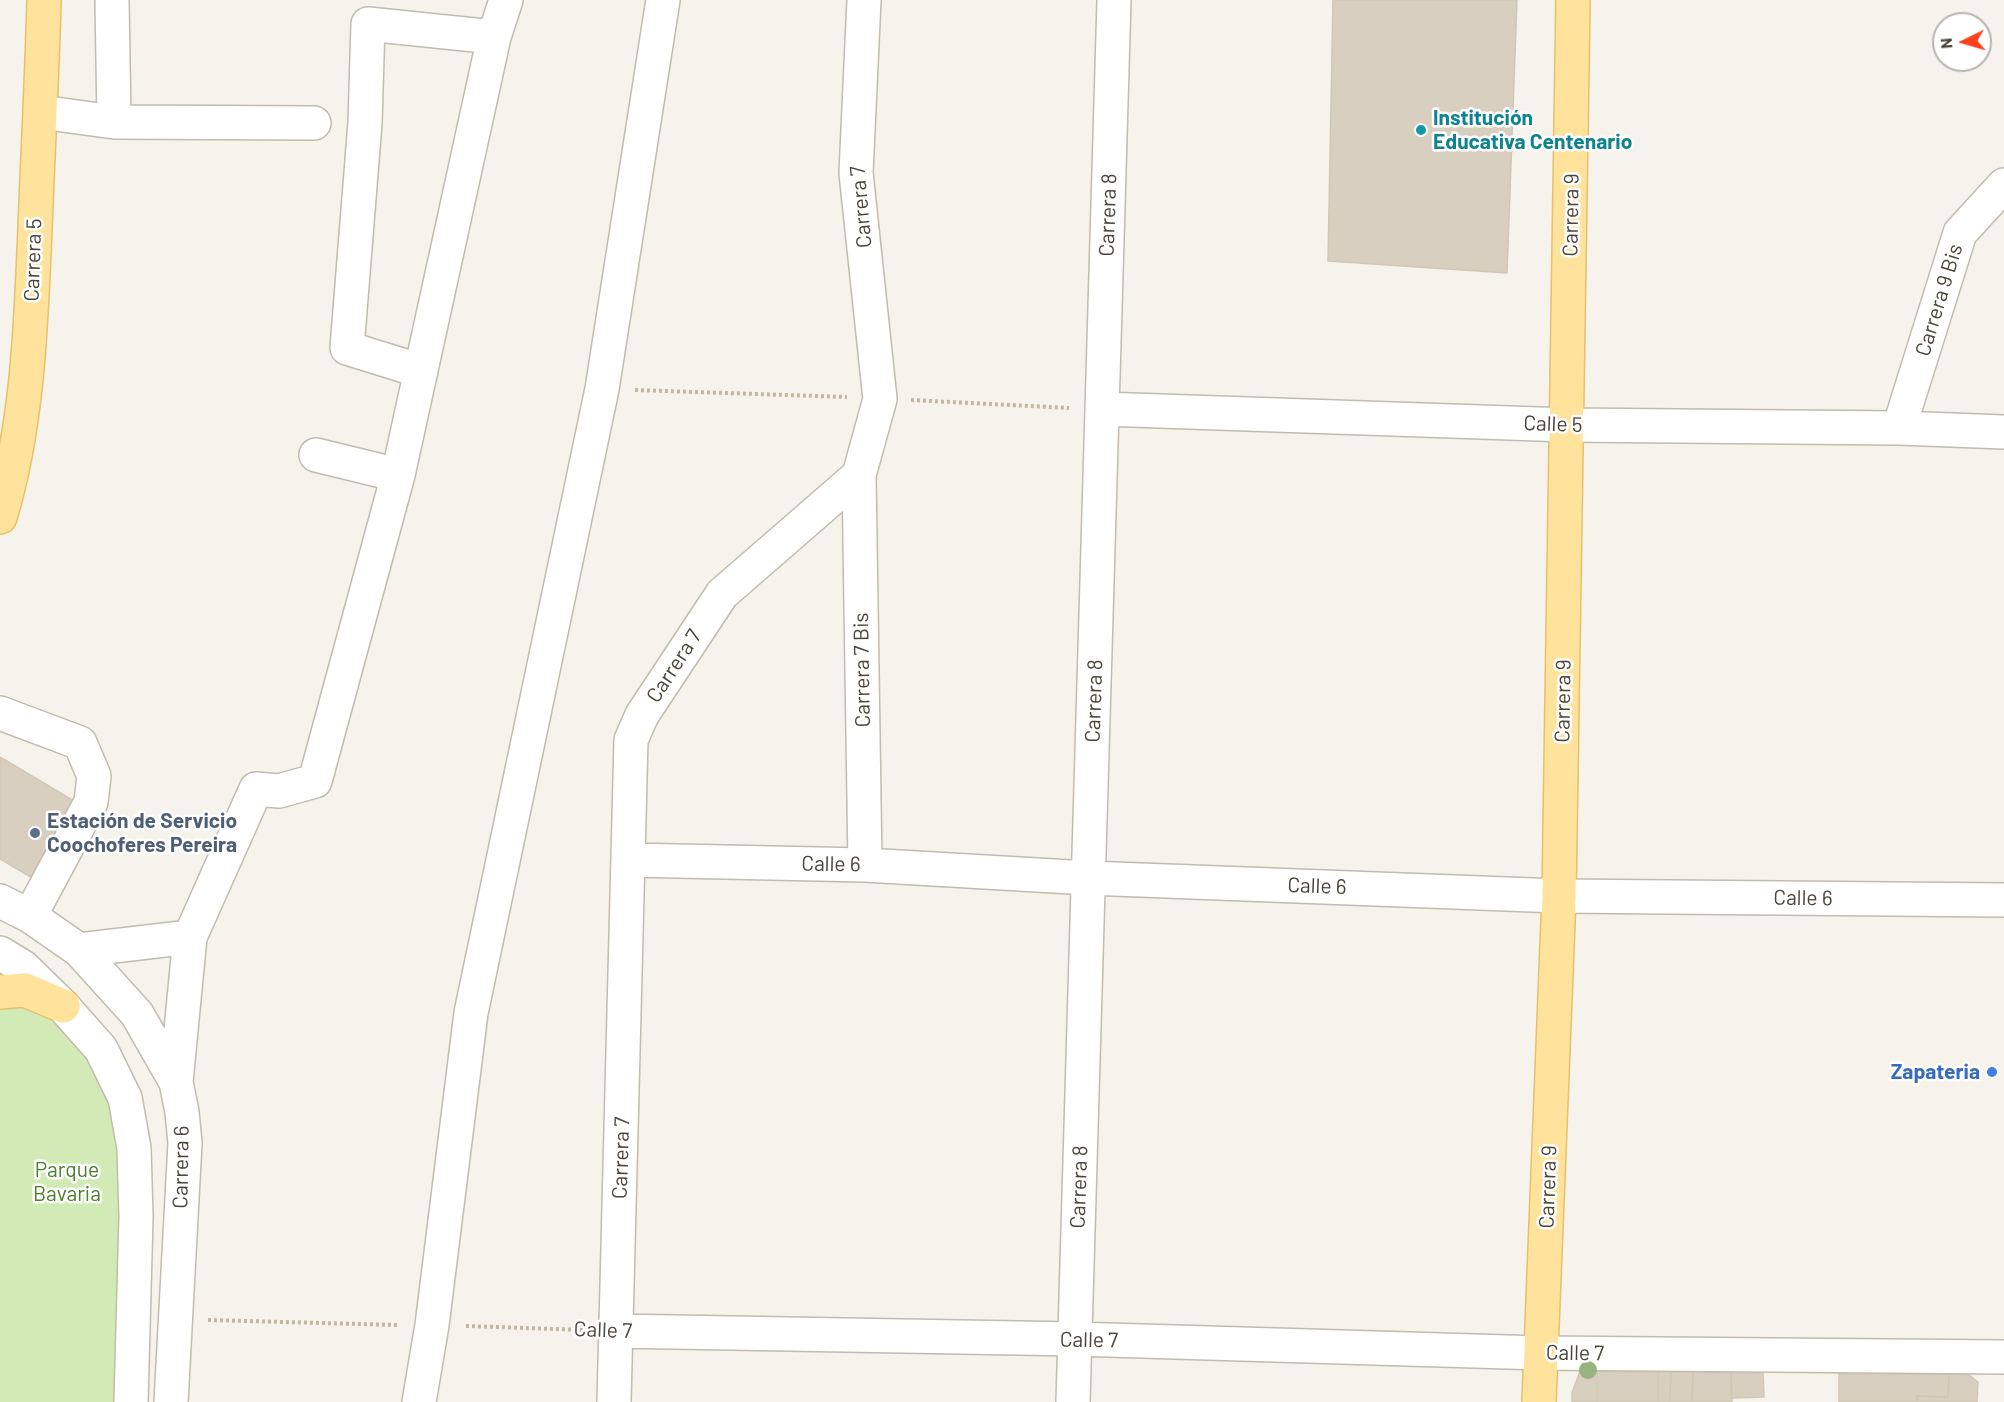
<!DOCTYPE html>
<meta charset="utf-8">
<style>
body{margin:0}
#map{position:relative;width:2004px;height:1402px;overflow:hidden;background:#f6f3ec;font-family:Barlow,sans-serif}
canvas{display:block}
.north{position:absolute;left:1932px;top:12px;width:60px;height:60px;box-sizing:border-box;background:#fff;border:2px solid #b7b4b0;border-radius:50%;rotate:265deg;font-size:16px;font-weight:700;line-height:24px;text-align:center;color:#4b4439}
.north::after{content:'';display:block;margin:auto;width:21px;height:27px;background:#fc3f1d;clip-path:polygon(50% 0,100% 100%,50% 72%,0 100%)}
</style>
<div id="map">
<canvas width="2004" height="1402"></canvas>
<div class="north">N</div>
</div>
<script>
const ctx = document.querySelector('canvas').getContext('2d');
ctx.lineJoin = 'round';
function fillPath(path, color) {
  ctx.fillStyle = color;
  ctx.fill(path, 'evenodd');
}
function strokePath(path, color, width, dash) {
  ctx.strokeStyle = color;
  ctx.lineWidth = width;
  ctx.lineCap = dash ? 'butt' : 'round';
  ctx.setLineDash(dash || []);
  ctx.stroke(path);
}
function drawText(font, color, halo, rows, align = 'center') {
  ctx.font = font + ' Barlow,sans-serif';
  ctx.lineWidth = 5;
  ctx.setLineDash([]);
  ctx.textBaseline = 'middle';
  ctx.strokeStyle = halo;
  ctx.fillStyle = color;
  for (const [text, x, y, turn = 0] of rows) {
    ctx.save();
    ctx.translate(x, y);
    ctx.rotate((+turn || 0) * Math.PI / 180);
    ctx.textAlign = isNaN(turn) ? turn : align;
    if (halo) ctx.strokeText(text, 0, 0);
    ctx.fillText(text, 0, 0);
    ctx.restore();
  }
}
fillPath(new Path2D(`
 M0 992 63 1006 125 1098 131 1402H0Z`), '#d2eab5');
const building = new Path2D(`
 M1333 0H1517L1507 273 1328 261Z
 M0 757 84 807 41 883 0 859Z
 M1580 1371H1597V1402H1572V1393Z
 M1597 1371 1658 1372V1402H1597Z
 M1658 1372H1671L1670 1402H1658Z
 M1671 1372H1693L1692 1402H1670Z
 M1693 1372 1731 1373 1732 1402H1692Z
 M1731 1373H1763L1764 1397 1731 1398Z
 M1839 1374H1949L1948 1397 1917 1396V1402H1839Z
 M1949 1374 1969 1375 1978 1382 1977 1402H1917V1396L1948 1397Z`);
fillPath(building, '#d8cfc1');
strokePath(building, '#d3c7b4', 1.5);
const minor = new Path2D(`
 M112 0 114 122
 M41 112 114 122 314 123
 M421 371 347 348 365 123 368 24 494 37
 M1102 409 1568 425 1899 428 2004 432
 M1899 428 1960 233 2004 185
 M316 455 398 475
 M859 475 865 865
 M0 713 80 743 94 776 91 802 30 916
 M630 860 865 865 1088 878 1559 896 2004 900
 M0 901 30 916 79 950 137 1014 176 1082 182 1112 185 1143 171 1402
 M79 950 190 937
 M0 953 23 967 63 1006 101 1049 125 1098 134 1148 136 1217 131 1402
 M176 1082 190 937 256 789 279 791 315 781 398 475 494 37 506 0
 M616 1331 1075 1339 1541 1353 2004 1357
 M419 1402 432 1325 471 1013 602 389 663 0
 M614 1402 631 740 642 715 722 594 859 475 880 399 856 173 864 0
 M1073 1402 1114 0`);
const major = new Path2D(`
 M0 517C28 424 31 324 35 228 38 152 42 76 44 0
 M0 992 25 990 63 1006
 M1539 1402 1559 896 1573 0`);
strokePath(minor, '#c2bbae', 36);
strokePath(major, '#e6c16a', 36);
strokePath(new Path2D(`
 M635 390 847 397
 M911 400 1069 408
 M208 1320 398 1325
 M466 1326 584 1330`), '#c4b79f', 4, [3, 3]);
strokePath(minor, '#fff', 33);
strokePath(major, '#ffe39c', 33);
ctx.fillStyle = '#97b381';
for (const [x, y] of [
 [1588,1370]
]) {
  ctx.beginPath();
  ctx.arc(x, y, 9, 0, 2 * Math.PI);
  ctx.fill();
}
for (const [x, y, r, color] of [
 [1421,130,6,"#0f9aa8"],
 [35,833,6,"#5c6f8a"],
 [1992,1072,6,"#3f7fe0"]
]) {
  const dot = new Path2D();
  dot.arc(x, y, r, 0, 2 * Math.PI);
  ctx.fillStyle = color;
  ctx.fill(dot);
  strokePath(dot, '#fff', 2);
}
drawText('bold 21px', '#0d838f', '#fff', [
 ["Institución",1433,118],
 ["Educativa Centenario",1433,142]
], 'left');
drawText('21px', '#4b4439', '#fff', [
 ["Carrera 7",861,207,-95],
 ["Carrera 8",1108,215,-88],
 ["Carrera 9",1571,215,-89],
 ["Carrera 5",33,260,-88],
 ["Carrera 9 Bis",1939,300,-73],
 ["Calle 5",1553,424,2],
 ["Carrera 7",674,666,-57],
 ["Carrera 7 Bis",862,670,-91],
 ["Carrera 8",1094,701,-88],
 ["Carrera 9",1563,701,-89],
 ["Calle 6",831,864,1],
 ["Calle 6",1317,886,2],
 ["Calle 6",1803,898,1],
 ["Carrera 7",621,1158,-88],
 ["Carrera 6",181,1167,-89],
 ["Carrera 8",1079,1187,-88],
 ["Carrera 9",1548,1187,-88],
 ["Calle 7",603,1330,2],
 ["Calle 7",1089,1340,1],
 ["Calle 7",1575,1353,1]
]);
drawText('bold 21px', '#4e5e75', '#fff', [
 ["Estación de Servicio",47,821],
 ["Coochoferes Pereira",47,845]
], 'left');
drawText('bold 21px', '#366cbe', '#fff', [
 ["Zapateria",1980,1072]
], 'right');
drawText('21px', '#4a7f2a', '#fff', [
 ["Parque",67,1170],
 ["Bavaria",67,1194]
]);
</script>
